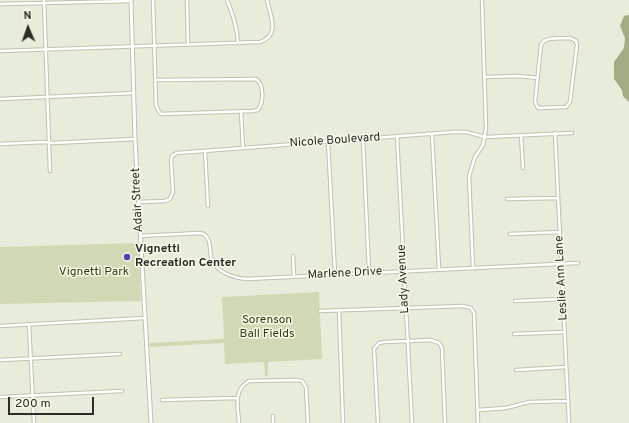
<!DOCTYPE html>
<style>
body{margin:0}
#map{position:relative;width:629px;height:423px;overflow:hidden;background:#e8ecda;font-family:Overpass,sans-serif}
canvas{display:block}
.north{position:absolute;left:8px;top:8px;width:40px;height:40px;-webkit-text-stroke:3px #f5f9e7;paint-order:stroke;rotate:358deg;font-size:11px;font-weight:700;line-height:16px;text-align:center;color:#2c2d26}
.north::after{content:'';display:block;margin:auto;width:14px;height:18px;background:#2c2d26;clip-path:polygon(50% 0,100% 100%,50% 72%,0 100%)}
.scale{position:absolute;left:8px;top:397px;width:86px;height:18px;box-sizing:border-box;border:2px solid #2c2d26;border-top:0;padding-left:5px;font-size:12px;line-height:14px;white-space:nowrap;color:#2c2d26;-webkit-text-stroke:3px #f5f9e7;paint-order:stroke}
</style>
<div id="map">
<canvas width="629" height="423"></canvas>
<div class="north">N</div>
<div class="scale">200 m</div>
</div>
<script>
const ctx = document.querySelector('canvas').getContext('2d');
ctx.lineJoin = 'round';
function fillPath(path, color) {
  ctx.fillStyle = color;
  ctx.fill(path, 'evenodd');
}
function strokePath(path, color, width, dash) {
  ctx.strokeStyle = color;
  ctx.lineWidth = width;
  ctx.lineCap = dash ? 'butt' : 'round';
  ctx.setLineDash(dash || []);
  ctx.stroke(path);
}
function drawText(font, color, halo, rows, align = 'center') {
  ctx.font = font + ' Overpass,sans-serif';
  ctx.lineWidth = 3;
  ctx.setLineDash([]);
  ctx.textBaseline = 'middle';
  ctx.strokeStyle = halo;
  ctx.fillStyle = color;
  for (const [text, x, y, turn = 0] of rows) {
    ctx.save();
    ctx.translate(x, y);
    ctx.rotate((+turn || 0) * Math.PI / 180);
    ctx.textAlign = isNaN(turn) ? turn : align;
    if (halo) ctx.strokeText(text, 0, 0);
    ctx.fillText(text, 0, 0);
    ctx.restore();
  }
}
fillPath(new Path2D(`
 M138 243 141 301 0 304V247Z
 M319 292 322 359 268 362V376H265L264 362 225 364 224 343 150 347V343L224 339 222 297Z`), '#d1d8b4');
fillPath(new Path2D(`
 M629 15V102L623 96 622 90 614 79V62L624 48 625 38 620 26 624 16Z`), '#a3ab85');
const minor = new Path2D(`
 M44 0 50 171
 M153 0 156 105 158 110 161 114 253 111 258 110C264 102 264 84 256 79L156 80
 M187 0 188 45
 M227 0C233 14 237 27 238 43
 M0 4 131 1
 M570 38 576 41 577 45 570 102 566 107 538 108 535 102 541 45C545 36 561 39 570 38Z
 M0 51 260 42C281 35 270 15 267 0
 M485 77 518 76 538 78
 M0 99 134 93
 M241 112 243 148
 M555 133 569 423
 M432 134 439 269
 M521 135 523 168
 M397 136 412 423
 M363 139 369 272
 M328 141 335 274
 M0 144 44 142 53 143 135 139
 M205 151 208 206
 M507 199 558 198
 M139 202 165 201 170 199 173 192 171 160 172 156 177 153 454 132H466L485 137 572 133
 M510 234 560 232
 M140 236 199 233 204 234C212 241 209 248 211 257 215 272 233 278 247 279L578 263
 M293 256 294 276
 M473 268 469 176 475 157 483 145 486 128 482 0
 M515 301 563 299
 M339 310 343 423
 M320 311 463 306 471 308 474 313 478 423
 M29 324 34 423
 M0 326 145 318
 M514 334 565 332
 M0 360 120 354
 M516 370 566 367
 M0 397 122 391
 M162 400 237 398
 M478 410 506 408 529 402 568 401
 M273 416V423
 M239 423C238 407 233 390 249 381L297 380 302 381 306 387 308 423
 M378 423 374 349 379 343 384 342 431 340 439 343 442 348 445 423`);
const tertiary = new Path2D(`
 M131 0 135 139 151 423`);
strokePath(minor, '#bec2b0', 4.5);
strokePath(tertiary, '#bec2b0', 5);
strokePath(minor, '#fff', 2.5);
strokePath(tertiary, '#fff', 3);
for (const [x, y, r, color] of [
 [127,257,4,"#4f3db4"]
]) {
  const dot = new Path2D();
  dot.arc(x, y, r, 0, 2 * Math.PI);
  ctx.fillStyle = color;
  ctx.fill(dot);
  strokePath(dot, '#f5f9e7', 1.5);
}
drawText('12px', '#2c2d26', '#f5f9e7', [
 ["Nicole Boulevard",335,141,-4],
 ["Adair Street",138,200,-93],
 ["Marlene Drive",345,274,-3],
 ["Leslie Ann Lane",562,278,-93],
 ["Lady Avenue",404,279,-93]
]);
drawText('bold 12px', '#2c2d26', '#f5f9e7', [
 ["Vignetti",135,250],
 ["Recreation Center",135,264]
], 'left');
drawText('12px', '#363c0f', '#f5f9e7', [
 ["Vignetti Park",94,273],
 ["Sorenson",267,321],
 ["Ball Fields",267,335]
]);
</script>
